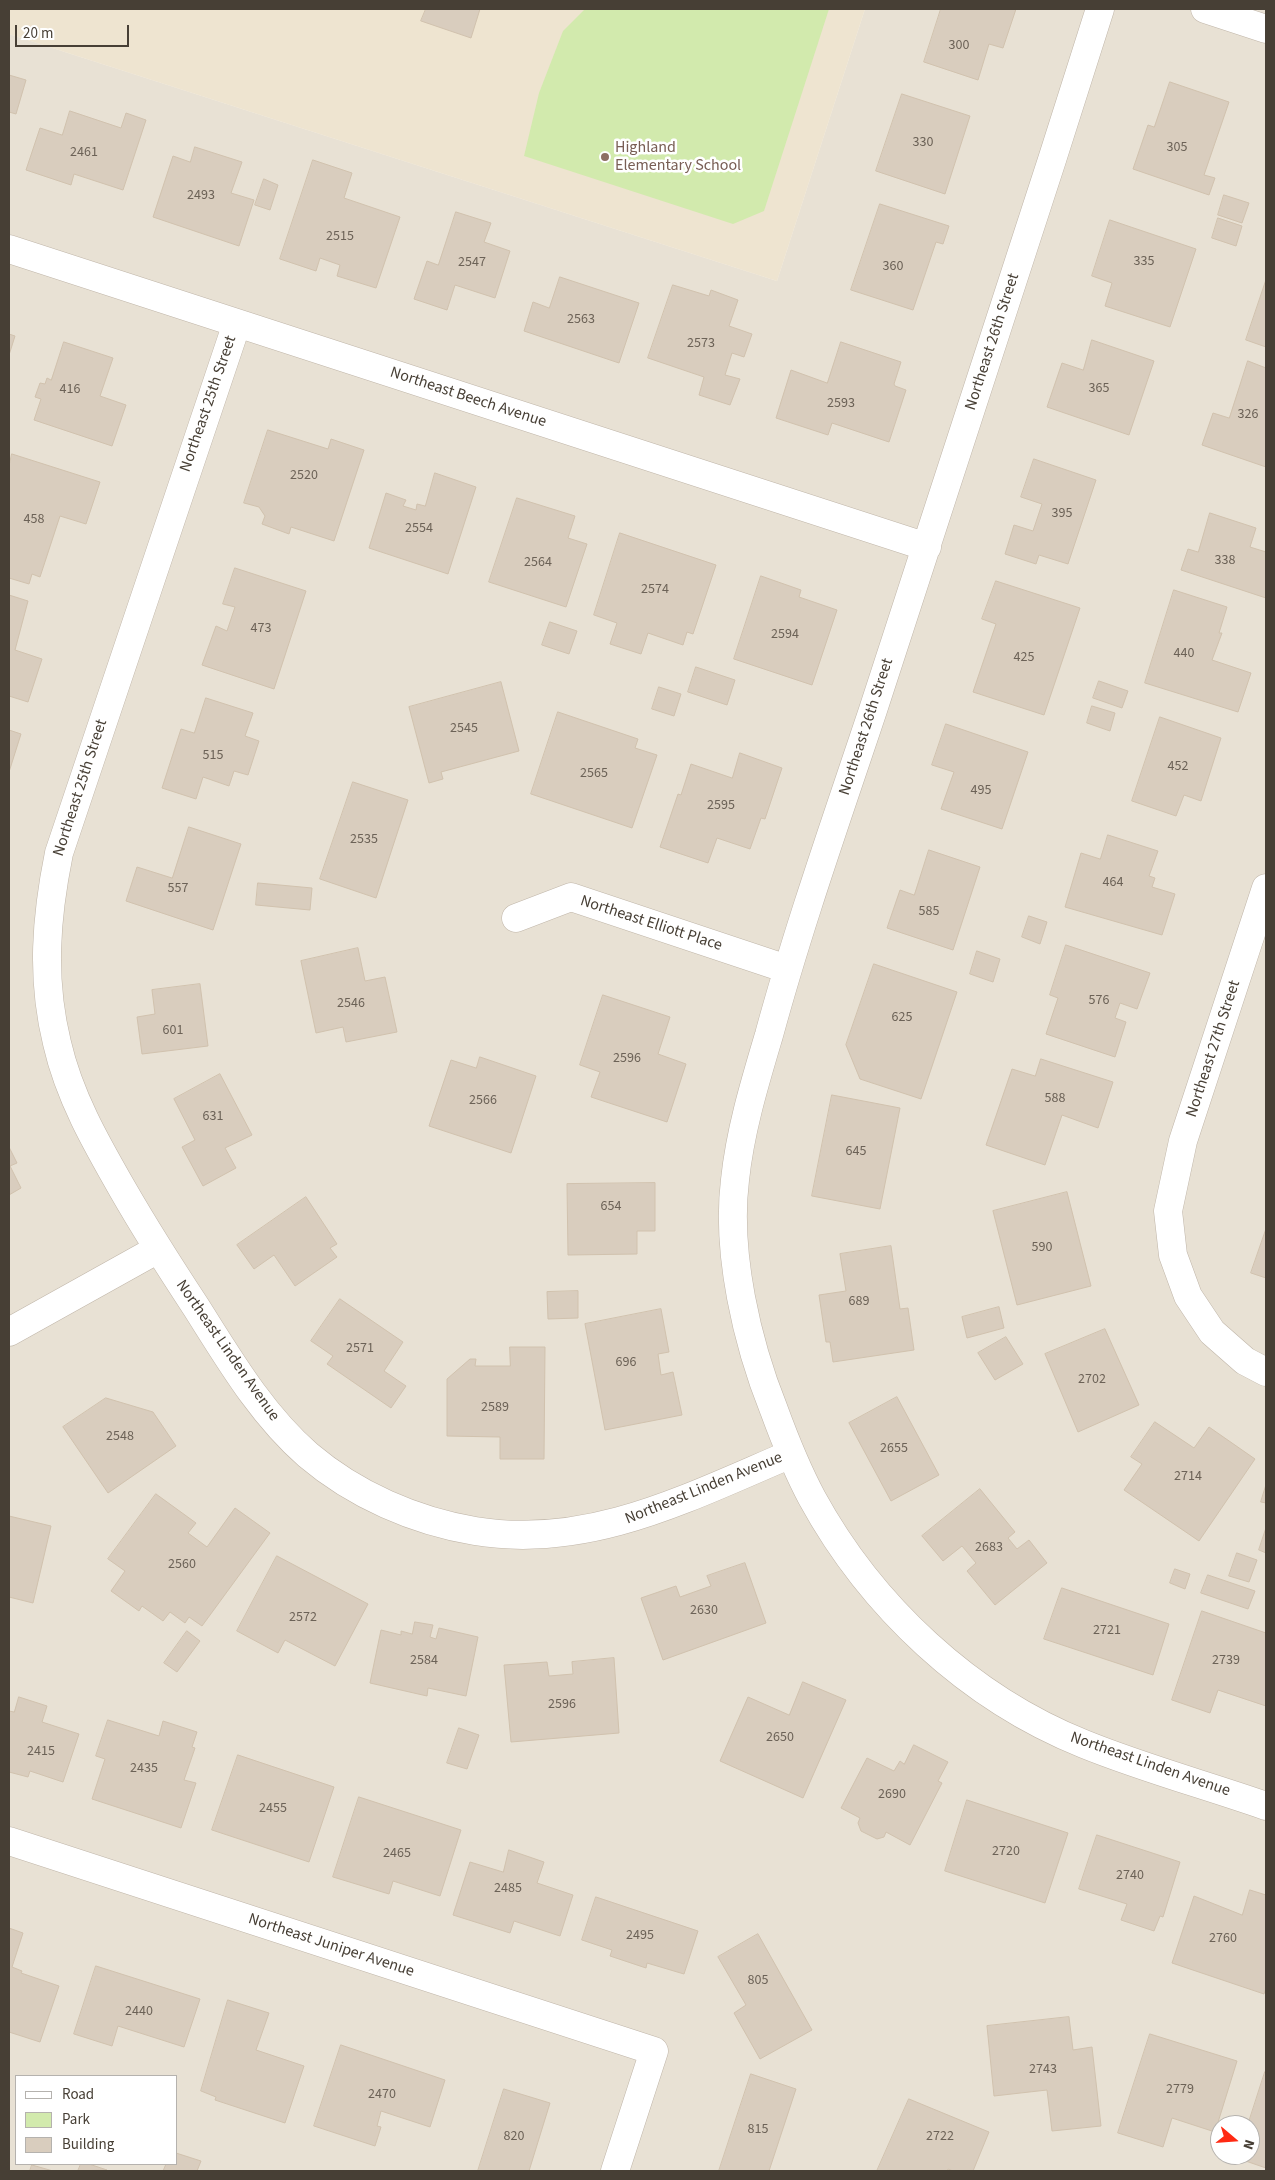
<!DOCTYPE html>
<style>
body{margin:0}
#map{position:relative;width:1275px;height:2180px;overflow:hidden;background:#f4efe7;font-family:"Source Sans 3",sans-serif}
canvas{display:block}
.frame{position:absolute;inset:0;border:10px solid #473f35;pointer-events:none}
.legend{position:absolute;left:15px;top:2075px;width:162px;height:90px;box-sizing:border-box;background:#fff;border:1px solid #b5b2ae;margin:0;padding:6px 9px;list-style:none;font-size:15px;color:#473f35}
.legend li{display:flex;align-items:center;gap:10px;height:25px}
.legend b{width:25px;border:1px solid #b5b2ae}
.north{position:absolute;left:1210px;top:2115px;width:50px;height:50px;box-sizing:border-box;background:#fff;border:1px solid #b5b2ae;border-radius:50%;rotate:108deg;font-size:14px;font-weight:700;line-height:20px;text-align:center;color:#473f35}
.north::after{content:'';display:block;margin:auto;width:18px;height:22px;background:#ff2a13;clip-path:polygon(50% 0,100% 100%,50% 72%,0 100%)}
.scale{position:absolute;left:15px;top:25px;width:114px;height:22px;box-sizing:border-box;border:2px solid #473f35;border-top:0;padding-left:6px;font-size:15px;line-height:18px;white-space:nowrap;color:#473f35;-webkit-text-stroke:4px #fff;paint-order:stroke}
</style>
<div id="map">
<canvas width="1275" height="2180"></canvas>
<div class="frame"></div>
<ul class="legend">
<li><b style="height:6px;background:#fff"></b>Road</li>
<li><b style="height:14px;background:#d2eaad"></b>Park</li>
<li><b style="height:14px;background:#d9cdbe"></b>Building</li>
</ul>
<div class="north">N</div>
<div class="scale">20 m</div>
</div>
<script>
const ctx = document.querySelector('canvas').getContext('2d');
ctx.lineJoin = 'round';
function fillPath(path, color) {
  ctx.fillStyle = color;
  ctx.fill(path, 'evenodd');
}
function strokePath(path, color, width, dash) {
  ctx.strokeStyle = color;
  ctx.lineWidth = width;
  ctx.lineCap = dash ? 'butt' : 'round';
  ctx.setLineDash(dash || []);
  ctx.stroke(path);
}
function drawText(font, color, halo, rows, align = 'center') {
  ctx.font = font + ' "Source Sans 3",sans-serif';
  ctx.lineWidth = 5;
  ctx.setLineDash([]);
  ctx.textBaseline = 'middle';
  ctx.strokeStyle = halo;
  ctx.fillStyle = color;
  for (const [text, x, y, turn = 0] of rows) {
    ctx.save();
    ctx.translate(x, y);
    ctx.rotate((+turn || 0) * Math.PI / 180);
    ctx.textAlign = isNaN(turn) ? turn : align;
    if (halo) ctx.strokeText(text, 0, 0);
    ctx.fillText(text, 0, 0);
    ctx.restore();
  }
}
fillPath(new Path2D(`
 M865 9H1266V2171H9V34L777 281ZM16 2076H176V2164H16ZM1220 2125H1250V2155H1220Z`), '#e8e1d4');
fillPath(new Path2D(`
 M9 9H865L777 281 9 34Z`), '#eee4d0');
fillPath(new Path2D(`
 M585 9H829L764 211 733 224 524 156 539 93 563 31Z`), '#d2eaad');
const building = new Path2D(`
 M426 9H480L471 38 421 21Z
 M941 9H1016L1003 48 989 44 978 80 924 62Z
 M9 75 26 80 16 114 9 112Z
 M1170 82 1229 102 1204 175 1215 178 1209 195 1133 169 1148 125 1154 127Z
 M902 94 970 116 945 194 876 171Z
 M70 111 121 128 126 113 146 120 123 190 74 174 71 185 26 170 40 128 62 135Z
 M195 147 242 162 231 193 254 200 239 246 153 217 173 156 190 162Z
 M313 160 352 173 344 198 400 217 376 288 337 276 340 265 320 258 316 271 280 259Z
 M264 179 278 185 270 210 255 205Z
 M1224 195 1249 203 1242 223 1218 215Z
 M880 204 949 226 943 244 936 242 913 310 851 290Z
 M456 212 491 223 484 242 510 251 495 298 455 285 447 310 414 299 427 261 438 265Z
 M1218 218 1242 226 1236 246 1212 238Z
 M1110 220 1196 249 1170 327 1105 306 1112 283 1092 276Z
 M560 277 639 303 619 363 524 331 533 302 549 308Z
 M1266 280V347L1246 340Z
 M673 285 709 296 711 290 738 300 729 326 752 334 744 357 732 353 725 375 740 379 730 405 699 395 704 377 648 358Z
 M9 334 15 336 9 355Z
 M1092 340 1154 361 1129 435 1047 407 1062 363 1083 370Z
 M64 342 113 358 100 396 126 405 112 446 34 420 41 399 35 397 40 383 45 384 47 378 51 380Z
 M841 342 901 362 894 384 895 386 906 390 889 442 832 423 828 435 776 418 791 370 827 383Z
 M1248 361 1266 368V467L1202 445 1213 413 1229 418Z
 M268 430 328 449 331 439 364 450 334 541 291 527 289 534 262 524 265 516 259 507 244 503Z
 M12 454 100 482 86 524 60 516 40 577 32 574 29 584 9 578V466Z
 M1034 459 1096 480 1068 564 1039 555 1036 564 1005 554 1014 525 1033 531 1042 504 1021 497Z
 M435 473 476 487 448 574 369 548 386 493 406 500 403 506 416 510 417 504 425 506Z
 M517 498 575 516 568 538 587 544 566 607 489 582Z
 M1210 513 1256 528 1250 547 1266 552V598L1181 570 1188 549 1198 552Z
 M620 533 716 565 693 634 687 632 683 645 648 633 641 654 610 644 617 623 594 615Z
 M235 568 306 591 274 689 202 665 216 626 227 631 235 607 223 604Z
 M761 576 801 590 799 597 837 610 812 685 734 659Z
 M996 581 1080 608 1044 715 973 692 996 624 982 619Z
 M1174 590 1227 607 1219 633H1222L1212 660 1251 673 1238 712 1145 683Z
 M9 595 28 601 15 650 42 659 28 702 9 696Z
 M550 622 577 631 569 654 542 645Z
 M696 667 735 680 727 705 688 692Z
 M1099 681 1128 691 1122 708 1093 698Z
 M501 682 519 751 441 772 443 779 429 783 409 707Z
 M659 687 681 694 674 716 652 709Z
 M206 698 253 713 245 736 259 741 248 775 234 771 229 786 203 777 196 799 162 788 181 729 194 733Z
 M1092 706 1115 713 1110 731 1087 723Z
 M558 712 638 739 635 748 657 755 632 828 531 794Z
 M1160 717 1221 738 1201 801 1184 795 1176 816 1132 801Z
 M946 724 1028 752 1002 829 941 809 954 772 932 765Z
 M9 730 21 734 9 772Z
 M740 753 782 768 765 819 761 818 750 849 717 838 708 863 660 847 678 794 681 795 691 764 732 778Z
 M353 782 408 800 376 898 320 879Z
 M189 827 241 844 213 930 126 901 137 867 172 878Z
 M1108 835 1158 851 1149 876 1155 878 1152 887 1175 894 1162 935 1065 907 1081 853 1100 859Z
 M929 850 980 867 953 950 887 928 900 890 914 895Z
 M258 883 312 888 310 910 256 905Z
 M1029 916 1047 922 1040 944 1022 937Z
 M1066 945 1150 973 1137 1009 1120 1003 1115 1018 1126 1022 1115 1057 1046 1034 1058 998 1050 995Z
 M358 948 365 981 385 977 397 1032 346 1042 343 1027 316 1033 301 961Z
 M977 951 1000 959 993 982 970 974Z
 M874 964 957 992 921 1099 860 1079 846 1045Z
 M200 984 208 1046 142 1054 137 1017 155 1014 152 990Z
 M603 995 670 1017 658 1054 686 1064 667 1122 591 1097 600 1072 580 1065Z
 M480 1057 536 1076 511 1153 429 1126 451 1060 476 1068Z
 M1041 1059 1113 1082 1098 1128 1062 1115 1045 1165 986 1145 1012 1069 1035 1076Z
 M220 1074 252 1135 225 1148 236 1168 203 1186 182 1147 195 1140 174 1099Z
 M832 1095 900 1108 880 1209 812 1196Z
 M9 1147 17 1163 10 1166 21 1188 9 1195Z
 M655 1183V1231H637V1254L568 1255 567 1184Z
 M1067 1192 1091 1286 1017 1305 993 1211Z
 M306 1197 337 1244 330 1248 337 1257 295 1286 274 1255 254 1269 237 1245Z
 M1266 1229V1278L1251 1273Z
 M891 1246 900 1309 908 1308 914 1350 833 1362 830 1342H826L819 1295 846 1291 840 1254Z
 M578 1291V1318L548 1319 547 1292Z
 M340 1299 403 1342 384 1371 406 1386 391 1408 327 1364 333 1356 311 1341Z
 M999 1307 1004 1328 967 1338 962 1317Z
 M661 1309 669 1352 658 1354 661 1375 673 1372 682 1415 605 1430 585 1324Z
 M1105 1329 1139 1405 1078 1432 1045 1354Z
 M1006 1337 1023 1364 995 1380 978 1353Z
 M510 1347H545L544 1459H500V1437L447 1436V1379L470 1359H476L475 1366H510Z
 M897 1397 939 1475 891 1501 849 1423Z
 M106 1398 153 1412 176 1446 108 1493 63 1427Z
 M1155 1422 1194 1448 1209 1427 1255 1459 1199 1541 1124 1490 1142 1464 1131 1457Z
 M1266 1485V1503L1261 1502Z
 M980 1489 1015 1532 1008 1538 1017 1549 1029 1540 1047 1563 995 1605 967 1571 976 1563 962 1546 943 1561 922 1536Z
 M156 1494 196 1523 188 1533 207 1547 235 1508 270 1533 202 1626 189 1617 185 1623 170 1612 163 1621 142 1606 139 1611 111 1591 125 1571 108 1559Z
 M9 1516 51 1526 33 1603 9 1597Z
 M1266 1528V1553L1259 1550Z
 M1237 1553 1257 1560 1249 1582 1229 1576Z
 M277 1556 368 1604 335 1666 285 1640 278 1653 237 1631Z
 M745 1563 766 1623 663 1660 641 1598 676 1586 680 1597 711 1586 707 1576Z
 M1175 1569 1190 1574 1185 1589 1170 1583Z
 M1208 1575 1255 1591 1248 1609 1201 1593Z
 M1062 1588 1169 1624 1153 1675 1044 1639Z
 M1202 1611 1266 1633V1706L1218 1690 1210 1713 1172 1700Z
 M415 1622 433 1625 430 1637 436 1639 439 1628 478 1637 466 1696 428 1688 427 1696 370 1683 381 1630 401 1635V1631L412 1634Z
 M187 1631 200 1641 177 1672 164 1663Z
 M614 1658 619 1733 511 1742 504 1665 547 1662 549 1676 573 1674 572 1662Z
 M803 1682 846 1700 803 1798 720 1761 748 1697 789 1715Z
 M19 1697 47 1706 42 1722 79 1734 63 1782 30 1771 28 1777 9 1772V1711L14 1712Z
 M108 1720 159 1736 163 1721 197 1732 192 1747 195 1748 184 1780 196 1783 181 1828 92 1799 105 1759 96 1756Z
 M459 1728 479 1735 467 1769 447 1763Z
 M914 1745 948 1762 938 1781 942 1783 910 1845 886 1832 884 1837 877 1839 861 1831 858 1823 860 1818 841 1808 867 1758 894 1771 900 1761 904 1764Z
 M238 1755 334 1787 309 1862 212 1830Z
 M359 1797 461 1830 440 1896 393 1881 389 1894 333 1877Z
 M967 1800 1068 1833 1045 1903 945 1871Z
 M1097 1835 1180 1862 1163 1917 1160 1916 1154 1931 1121 1920 1127 1904 1079 1889Z
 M509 1850 544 1862 537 1883 573 1895 560 1936 514 1921 510 1933 453 1915 470 1862 503 1872Z
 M1250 1890 1266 1895V1988L1264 1994 1172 1963 1194 1896 1242 1915Z
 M596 1897 698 1931 684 1974 647 1963 646 1968 610 1956 612 1950 582 1940Z
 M9 1928 23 1933 12 1967 22 1971 21 1973 59 1986 40 2042 9 2032Z
 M758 1934 812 2030 760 2059 734 2013 746 2005 718 1957Z
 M96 1966 200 1999 184 2047 118 2026 112 2046 74 2034Z
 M228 2000 269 2013 256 2050 304 2066 285 2123 215 2100 216 2097 201 2091Z
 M1069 2017 1073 2050 1092 2047 1101 2126 1052 2131 1047 2090 994 2096 987 2026Z
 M1150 2034 1237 2061 1215 2132 1172 2118 1163 2147 1118 2133Z
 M341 2045 445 2080 430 2127 381 2111 377 2126 381 2127 375 2146 314 2126Z
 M1265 2072 1266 2073V2168L1234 2157V2155H1250V2125H1248Z
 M751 2074 796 2089 769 2171H719Z
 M504 2089 550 2103 529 2171H478Z
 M909 2099 989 2132 973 2171H953L948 2169 947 2171H877Z
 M176 2153 201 2161 197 2171H163L166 2164H176Z
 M81 2164H89L107 2170 78 2171Z
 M32 2165 53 2171H30Z`);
fillPath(building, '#d9cdbe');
strokePath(building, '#d1c2ae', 1);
const minor = new Path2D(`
 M1100 9C1026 243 950 476 873 710 837 818 799 925 769 1035 755 1082 740 1131 735 1180 726 1253 747 1343 774 1410 785 1440 797 1470 812 1498 871 1606 969 1698 1084 1744 1143 1768 1206 1785 1266 1806
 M1205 9 1266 29
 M9 249 927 547
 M237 323 59 853C46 917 41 978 57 1043 69 1096 96 1143 123 1190 146 1230 171 1269 196 1307 229 1359 261 1414 308 1455 355 1495 415 1521 475 1531 589 1550 689 1497 791 1454
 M1266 888 1183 1141 1168 1211 1173 1255 1188 1296 1212 1332 1245 1361 1266 1372
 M516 918 571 897 787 969
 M9 1332 158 1249
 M9 1841 654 2051 615 2171`);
strokePath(minor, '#c0b6a9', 29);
strokePath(minor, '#fff', 28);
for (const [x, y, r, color] of [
 [605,157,5,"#8d6e63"]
]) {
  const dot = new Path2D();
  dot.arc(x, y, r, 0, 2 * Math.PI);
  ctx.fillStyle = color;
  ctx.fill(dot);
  strokePath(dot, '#fff', 2);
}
drawText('14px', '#6c6257', null, [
 ["300",959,46],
 ["330",923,143],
 ["305",1177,148],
 ["2461",84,153],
 ["2493",201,196],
 ["2515",340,237],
 ["335",1144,262],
 ["2547",472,263],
 ["360",893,267],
 ["2563",581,320],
 ["2573",701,344],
 ["365",1099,389],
 ["416",70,390],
 ["2593",841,404],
 ["326",1248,415],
 ["2520",304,476],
 ["395",1062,514],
 ["458",34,520],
 ["2554",419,529],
 ["338",1225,561],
 ["2564",538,563],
 ["2574",655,590],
 ["473",261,629],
 ["2594",785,635],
 ["440",1184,654],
 ["425",1024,658],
 ["2545",464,729],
 ["515",213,756],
 ["452",1178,767],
 ["2565",594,774],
 ["495",981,791],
 ["2595",721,806],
 ["2535",364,840],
 ["464",1113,883],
 ["557",178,889],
 ["585",929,912],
 ["576",1099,1001],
 ["2546",351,1004],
 ["625",902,1018],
 ["601",173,1031],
 ["2596",627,1059],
 ["588",1055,1099],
 ["2566",483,1101],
 ["631",213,1117],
 ["645",856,1152],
 ["654",611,1207],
 ["590",1042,1248],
 ["689",859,1302],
 ["2571",360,1349],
 ["696",626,1363],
 ["2702",1092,1380],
 ["2589",495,1408],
 ["2548",120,1437],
 ["2655",894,1449],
 ["2714",1188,1477],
 ["2683",989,1548],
 ["2560",182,1565],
 ["2630",704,1611],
 ["2572",303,1618],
 ["2721",1107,1631],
 ["2584",424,1661],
 ["2739",1226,1661],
 ["2596",562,1705],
 ["2650",780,1738],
 ["2415",41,1752],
 ["2435",144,1769],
 ["2690",892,1795],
 ["2455",273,1809],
 ["2720",1006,1852],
 ["2465",397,1854],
 ["2740",1130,1876],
 ["2485",508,1889],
 ["2495",640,1936],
 ["2760",1223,1939],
 ["805",758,1981],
 ["2440",139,2012],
 ["2743",1043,2070],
 ["2779",1180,2090],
 ["2470",382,2095],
 ["815",758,2130],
 ["820",514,2137],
 ["2722",940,2137]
]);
drawText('16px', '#785e54', '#fff', [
 ["Highland",615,148],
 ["Elementary School",615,166]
], 'left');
drawText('16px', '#473f35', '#fff', [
 ["Northeast 26th Street",993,342,-72],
 ["Northeast Beech Avenue",468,398,18],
 ["Northeast 25th Street",209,404,-71],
 ["Northeast 26th Street",867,727,-72],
 ["Northeast 25th Street",81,788,-72],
 ["Northeast Elliott Place",651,924,18],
 ["Northeast 27th Street",1214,1049,-72],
 ["Northeast Linden Avenue",227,1351,55],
 ["Northeast Linden Avenue",704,1489,-22],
 ["Northeast Linden Avenue",1150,1765,19],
 ["Northeast Juniper Avenue",331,1946,18]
]);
</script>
